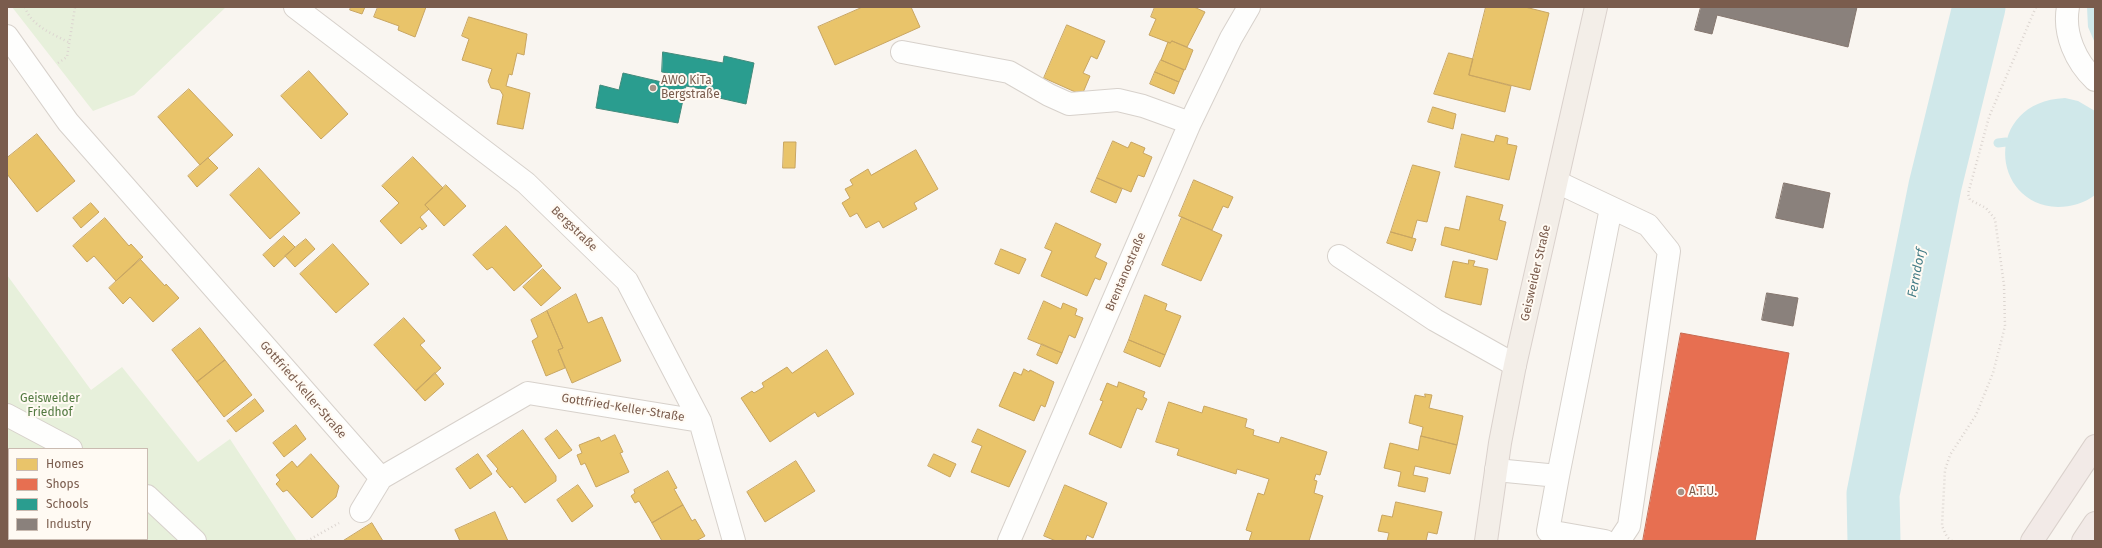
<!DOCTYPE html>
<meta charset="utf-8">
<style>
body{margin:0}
#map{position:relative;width:2102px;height:548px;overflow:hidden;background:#f9f5f0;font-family:"Fira Sans",sans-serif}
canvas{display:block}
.frame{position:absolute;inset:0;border:8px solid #7a5c4d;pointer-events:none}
.legend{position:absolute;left:8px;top:448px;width:140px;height:92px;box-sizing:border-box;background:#fffaf3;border:1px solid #cabbb1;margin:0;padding:5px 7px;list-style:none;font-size:12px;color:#7a5c4d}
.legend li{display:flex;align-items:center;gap:8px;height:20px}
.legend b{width:20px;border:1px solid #cabbb1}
</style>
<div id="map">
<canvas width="2102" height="548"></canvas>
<div class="frame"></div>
<ul class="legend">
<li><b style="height:11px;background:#e9c46a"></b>Homes</li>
<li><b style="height:11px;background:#e76f51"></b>Shops</li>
<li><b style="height:11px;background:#2a9d8f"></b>Schools</li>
<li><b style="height:11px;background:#8a817c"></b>Industry</li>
</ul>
</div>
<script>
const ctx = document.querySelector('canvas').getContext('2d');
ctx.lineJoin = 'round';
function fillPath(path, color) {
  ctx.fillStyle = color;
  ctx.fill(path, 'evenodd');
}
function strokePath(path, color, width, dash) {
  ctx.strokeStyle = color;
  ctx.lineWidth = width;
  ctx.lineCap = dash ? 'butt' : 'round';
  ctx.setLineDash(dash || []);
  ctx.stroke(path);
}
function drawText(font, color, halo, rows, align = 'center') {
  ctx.font = font + ' "Fira Sans",sans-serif';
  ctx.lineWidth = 4;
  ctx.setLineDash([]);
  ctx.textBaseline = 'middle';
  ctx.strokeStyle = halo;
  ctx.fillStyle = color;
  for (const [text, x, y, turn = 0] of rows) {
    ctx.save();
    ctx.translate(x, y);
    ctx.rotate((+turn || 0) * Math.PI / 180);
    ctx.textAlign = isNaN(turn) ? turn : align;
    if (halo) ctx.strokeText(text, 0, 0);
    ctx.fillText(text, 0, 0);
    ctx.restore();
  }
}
fillPath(new Path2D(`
 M12 7H226L134 95 93 111Z
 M7 275 91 390 122 367 198 462 230 439 297 541H7ZM9 449H147V539H9Z`), '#e7f0db');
fillPath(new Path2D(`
 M2087 7H2095V43L2088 27Z
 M2065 98 2078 101 2095 111V195C2085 203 2071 207 2058 207 1990 205 1983 102 2065 98Z`), '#d0e8ea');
const homes = new Path2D(`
 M351 7H365L362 14 350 10Z
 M378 7H426L415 37 398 30 399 26 374 17Z
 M863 7H911L920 27 835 65 818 27Z
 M1155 7H1194L1205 12 1187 47 1172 41 1170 43 1149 35 1156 19 1151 17Z
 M1486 7H1525L1549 13 1530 90 1469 75Z
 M469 17 527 34 524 55 517 53 512 75 509 74 506 86 530 93 523 129 497 124 503 95 500 90 491 88 488 81 492 69 462 60 469 39 462 36Z
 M1067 25 1105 41 1097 59 1091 56 1083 73 1090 76 1082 95 1044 78Z
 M1172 41 1193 50 1185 70 1161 60 1168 42 1170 43Z
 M1449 53 1473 59 1469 75 1511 86 1505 112 1434 94Z
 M1161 60 1184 70 1179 82 1155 72Z
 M309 71 348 114 321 139 281 96Z
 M1155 72 1179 82 1174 94 1150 84Z
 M189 89 233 135 200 165 158 117Z
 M1433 107 1456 114 1453 129 1428 122Z
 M37 134 75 181 37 212 7 174V158Z
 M1462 134 1494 142 1496 135 1508 138 1507 144 1517 146 1509 180 1455 167Z
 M1113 141 1128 148 1131 142 1145 148 1143 153 1152 157 1144 177 1138 175 1131 192 1097 178Z
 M784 142H796L795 168H783Z
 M916 150 938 189 914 203 917 209 883 228 879 221 866 228 857 213 850 217 842 203 850 198 845 189 853 185 850 180 868 169 871 175Z
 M413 157 443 188 425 205 429 209 420 217 427 226 422 230 420 227 401 244 380 221 399 203 382 186Z
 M208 158 218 168 197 187 188 176Z
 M1413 165 1440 172 1427 222 1417 220 1412 238 1391 232Z
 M259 168 300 213 270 239 230 195Z
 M1097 178 1122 189 1116 203 1091 192Z
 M1194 180 1233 197 1228 208 1223 206 1212 230 1179 216Z
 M446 185 466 206 444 226 425 205Z
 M1467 196 1503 205 1499 220 1506 222 1497 260 1441 245 1445 227 1459 230Z
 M91 203 99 212 81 228 73 218Z
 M1182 217 1222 235 1201 281 1162 265Z
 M105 218 129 246 131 244 143 257 116 281 94 256 87 262 73 246Z
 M1056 223 1101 244 1095 257 1107 263 1100 280 1095 278 1087 296 1041 276 1052 251 1045 248Z
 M506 226 542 266 514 291 492 267 487 270 473 255Z
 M1391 232 1416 239 1412 251 1387 243Z
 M284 236 295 247 274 267 263 255Z
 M306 239 315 249 295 267 285 256Z
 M333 244 369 284 336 313 300 274Z
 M1001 249 1026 259 1019 274 995 264Z
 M140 259 165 286 166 284 179 298 153 322 130 297 123 304 109 288Z
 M1469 260 1475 261 1473 266 1488 269 1481 305 1445 297 1453 261 1468 264Z
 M543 269 561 288 541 306 523 287Z
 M576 294 588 323 602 317 621 361 572 383 558 350 563 348 547 311Z
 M1145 295 1167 304 1165 310 1181 316 1165 355 1129 340Z
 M1044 301 1061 309 1063 303 1077 309 1075 315 1083 318 1075 338 1069 335 1062 353 1028 339Z
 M547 311 563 348 558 350 565 368 546 376 532 341 538 337 531 320Z
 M404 318 425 341 420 345 441 368 416 391 374 345Z
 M200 328 225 360 197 382 172 350Z
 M1129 340 1165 355 1160 367 1124 352Z
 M1042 344 1062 353 1057 364 1037 355Z
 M827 350 854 394 818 417 815 412 770 442 741 398 752 391 754 393 764 387 762 383 787 367 792 373Z
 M225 360 252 395 224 417 197 382Z
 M1024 369 1029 372 1030 370 1054 382 1045 407 1041 405 1034 421 999 406 1014 372 1021 375Z
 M435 373 444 384 425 401 416 391Z
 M1119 382 1145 392 1143 397 1147 399 1142 410 1137 408 1121 448 1089 434 1103 401 1100 400 1107 383 1117 387Z
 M1425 394 1432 395 1429 408 1463 416 1457 445 1421 436 1423 427 1409 423 1415 395 1425 397Z
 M255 399 264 411 236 432 227 421Z
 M1169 402 1202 413 1204 406 1247 419 1245 427 1254 430 1253 435 1279 443 1281 437 1327 452 1320 475 1316 474 1314 480 1317 481 1314 493 1323 496 1309 541H1249L1252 532 1246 530 1258 493 1264 495 1269 479 1237 469 1236 474 1177 455 1179 449 1156 442Z
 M296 425 306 439 284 457 273 443Z
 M978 429 1026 451 1009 487 971 472 982 446 972 442Z
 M523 430 556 476V481L525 503 512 486 510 488 496 471 498 469 487 456Z
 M557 430 572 450 559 459 545 439Z
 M615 435 623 452 620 453 629 472 596 487 585 463 581 465 577 455 582 453 579 445 599 437 601 441Z
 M1421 436 1457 445 1450 474 1415 466 1413 475 1428 478 1425 492 1398 486 1401 472 1384 468 1390 443 1418 450Z
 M311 454 339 486 336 497 312 518 287 490 283 492 276 484 280 480 276 475 292 461 297 467Z
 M478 454 492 474 470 489 456 469Z
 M934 454 956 464 950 477 928 466Z
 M796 461 815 491 765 522 747 492Z
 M668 471 677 488 674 489 683 505 652 523 639 501 635 503 631 496 635 493 634 490Z
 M578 485 593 506 572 522 557 500Z
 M1065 485 1107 503 1093 538 1087 535 1085 541H1056L1044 536Z
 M1396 502 1442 512 1437 534 1428 532 1426 541H1387L1389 533 1378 531 1382 515 1392 517Z
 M683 505 692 521 695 519 705 536 696 541H662L652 523Z
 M495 512 508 541H460L455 530Z
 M372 523 383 541H343Z`);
fillPath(homes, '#e9c46a');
strokePath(homes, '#c8a561', 1);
const shops = new Path2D(`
 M1681 333 1789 353 1755 541H1643Z`);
fillPath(shops, '#e76f51');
strokePath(shops, '#c66950', 1);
const schools = new Path2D(`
 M663 52 723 63 724 56 754 63 746 104 715 97 716 92 686 86 678 123 596 108 600 85 619 90 623 73 666 83 668 73 662 72Z`);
fillPath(schools, '#2a9d8f');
strokePath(schools, '#428a7b', 1);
const industry = new Path2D(`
 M1701 7H1857L1848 47 1717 15 1712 34 1695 30Z
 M1784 183 1830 193 1823 228 1776 218Z
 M1767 293 1798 298 1793 326 1762 320Z`);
fillPath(industry, '#8a817c');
strokePath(industry, '#85766e', 1);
strokePath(new Path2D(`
 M1998 143 2006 142
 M1943 151 1966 147`), '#d0e8ea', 9);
strokePath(new Path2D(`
 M1874 541 1873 494 1935 186 1979 7`), '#d0e8ea', 53);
const minor = new Path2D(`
 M295 7 526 183 627 281 700 421 734 541
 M2068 7C2063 34 2076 62 2095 80
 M7 36 68 122 381 478 528 393 700 421
 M902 52 1009 72 1049 95 1069 104 1118 100 1143 106 1190 123
 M1557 182 1648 225 1669 251 1629 526 1619 541
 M1339 256 1435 320 1515 365
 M7 415 71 449
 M1496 470 1558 476 1548 531 1605 541
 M1558 476 1611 208
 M147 496 195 541
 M361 511 381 478
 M1009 541 1190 123 1231 38 1249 7`);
const major = new Path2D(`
 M1486 541 1500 443 1515 365 1596 7`);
const highway = new Path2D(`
 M2032 541 2095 446
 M2083 541 2095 523`);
strokePath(minor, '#d7d1cb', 24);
strokePath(major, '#dad1cc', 24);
strokePath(highway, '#dad1cc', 24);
strokePath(new Path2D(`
 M25 7C31 26 53 34 70 43
 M58 63 67 57 75 7
 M307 541 339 523
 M1952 541 1947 537 1942 526 1945 470 1950 455 1976 415 1993 373 2005 326 2004 285 1995 219 1986 208 1970 200 1968 194 1989 117 2036 7`), '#dcd5d0', 2.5, [1, 3]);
strokePath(minor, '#fefefd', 22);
strokePath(major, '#f3eee8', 22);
strokePath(highway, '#f2eae7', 22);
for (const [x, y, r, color] of [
 [653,88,4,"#a69286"],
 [1681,492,4,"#a69286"]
]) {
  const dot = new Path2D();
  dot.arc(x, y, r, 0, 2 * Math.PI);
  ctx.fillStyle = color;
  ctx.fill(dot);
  strokePath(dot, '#fffaf3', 1.5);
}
drawText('12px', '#7a5c4d', '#fffaf3', [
 ["AWO KiTa",661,81],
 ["Bergstraße",661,95],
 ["A.T.U.",1689,492]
], 'left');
drawText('12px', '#7a5c4d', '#fffaf3', [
 ["Bergstraße",574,229,44],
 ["Brentanostraße",1126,272,-67],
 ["Geisweider Straße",1536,273,-77],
 ["Gottfried-Keller-Straße",303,390,49],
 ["Gottfried-Keller-Straße",623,408,9]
]);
drawText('12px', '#537a41', '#fffaf3', [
 ["Geisweider",50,399],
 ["Friedhof",50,413]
]);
drawText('italic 13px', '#437c86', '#fffaf3', [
 ["Ferndorf",1917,273,-79]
]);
</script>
